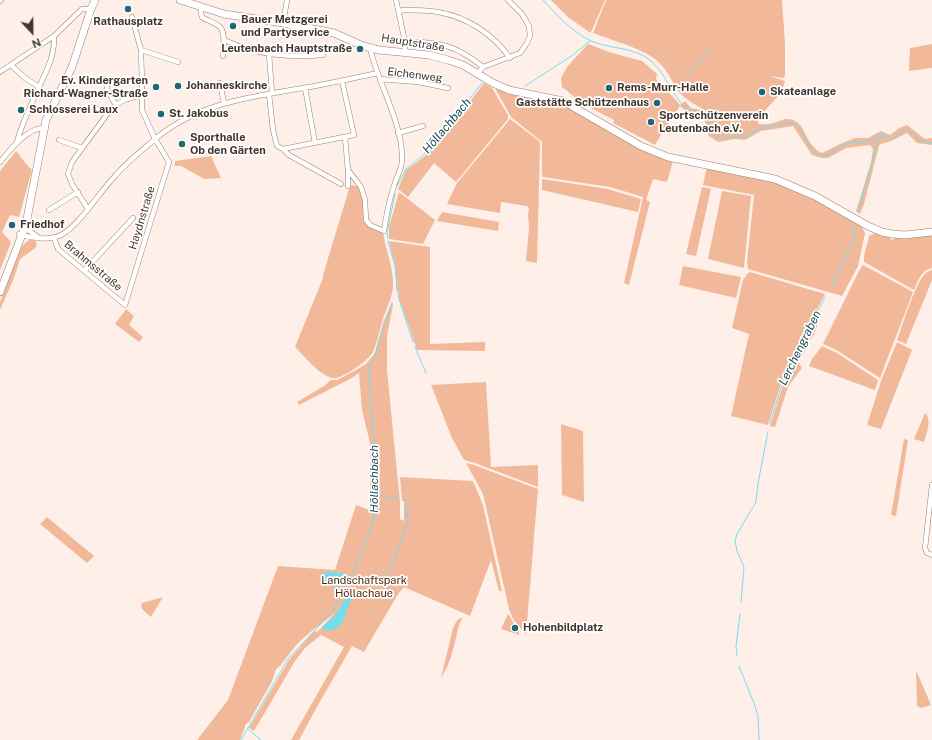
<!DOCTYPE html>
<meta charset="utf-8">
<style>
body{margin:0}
#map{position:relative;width:932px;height:740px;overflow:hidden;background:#fef0e9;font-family:"Public Sans",sans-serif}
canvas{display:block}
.north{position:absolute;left:12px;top:12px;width:40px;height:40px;-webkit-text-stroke:3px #fff;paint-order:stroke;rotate:158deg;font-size:11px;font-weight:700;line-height:16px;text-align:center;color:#43352e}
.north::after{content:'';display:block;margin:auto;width:14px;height:18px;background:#43352e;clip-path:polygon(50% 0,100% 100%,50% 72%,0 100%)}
</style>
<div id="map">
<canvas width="932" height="740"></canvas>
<div class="north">N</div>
</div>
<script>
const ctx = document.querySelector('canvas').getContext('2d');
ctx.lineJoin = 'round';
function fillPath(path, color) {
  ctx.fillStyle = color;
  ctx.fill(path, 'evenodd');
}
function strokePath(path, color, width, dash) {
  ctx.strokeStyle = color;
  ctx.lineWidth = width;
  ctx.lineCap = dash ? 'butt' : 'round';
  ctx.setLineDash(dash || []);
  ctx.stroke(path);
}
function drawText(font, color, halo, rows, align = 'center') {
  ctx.font = font + ' "Public Sans",sans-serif';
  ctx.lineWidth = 3.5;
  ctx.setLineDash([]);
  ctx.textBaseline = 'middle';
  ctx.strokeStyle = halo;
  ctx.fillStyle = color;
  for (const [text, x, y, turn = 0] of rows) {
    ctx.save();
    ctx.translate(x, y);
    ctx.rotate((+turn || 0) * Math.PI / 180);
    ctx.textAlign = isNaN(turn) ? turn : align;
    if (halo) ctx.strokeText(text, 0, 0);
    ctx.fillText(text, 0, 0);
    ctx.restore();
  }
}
fillPath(new Path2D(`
 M551 0H605L591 32H589L568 17Z
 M606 0H782L785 43V75L784 78 770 76 785 81 782 92 758 118V124C763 124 768 125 773 123 777 122 781 120 785 119 808 118 802 144 822 153L840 144 855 138H868L881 131 890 135 899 128 907 125 925 139 932 138V145L917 143 907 133 891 141 881 144 879 146 864 204 860 214 856 211 871 163 873 149 870 145 846 148 828 158H822L812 155 793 126 761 131 745 140 735 139 718 142 709 136 705 130 706 123 700 116 689 114 680 106 660 136 655 145 613 123 614 120 581 103 565 89 562 88 561 78 567 67 588 44 612 53 642 61 657 74 656 79C663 89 673 95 680 105L685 101 691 108 700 110 708 115 709 113C699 106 688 102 679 92 671 81 667 68 655 59 640 48 612 40 593 33Z
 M932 44V68L909 71 910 48Z
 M484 83 492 88 508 115V119L456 182 434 163 408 197 398 189 406 170 425 156 465 108Z
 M497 88 563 104 673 161 667 182 653 179 646 200 650 202 629 285 624 283 643 197 610 187 543 177 542 174V142L511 117 496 90Z
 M510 119 539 141 540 145 537 263 526 261 529 227 528 214 529 209 527 206 501 202 500 213 447 204 457 183Z
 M16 151 27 165 32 170 19 217 10 215 2 232 11 242 0 270V171Z
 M211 156 221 178 204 179 181 166H175V161Z
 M707 167C733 172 760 176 785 185 813 195 837 212 862 227L865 233 858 266 842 296 748 269 747 261 754 195 703 185Z
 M542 179 608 189 641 199 638 212 542 190Z
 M352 185 359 187 364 200V220L372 227 383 233C386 251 394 269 393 287 392 298 385 312 382 322 379 332 377 343 373 352 369 360 341 380 333 378 320 376 304 356 295 347L323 278V275L349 189Z
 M702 187 711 189 696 256 686 254Z
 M722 191 751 196 744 268 708 259Z
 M399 192 435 220 423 244 389 239V227Z
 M442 212 499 222 498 231 437 221Z
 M875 233 888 236 893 241 894 237 932 234V268C921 270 918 281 914 290L864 262C863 253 868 244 869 236Z
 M30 239 35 240 37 245 35 248 20 259 14 278 0 310V302L22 246Z
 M389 241 430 247V344L485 342V351L417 350 398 295 395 265Z
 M863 265 913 292 880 378 838 351 823 344 859 271Z
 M683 266 741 277 736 298 679 285Z
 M932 270V280L906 344 897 340C903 324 914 287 924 275 926 272 929 271 932 270Z
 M750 272 825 294 782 380 768 425 731 416 749 334 732 328 743 280 747 274Z
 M392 302 393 305 387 336V370L400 502V519L404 521V501H402L400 477 473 481 483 505 502 591H499L491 560 470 616 404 587 398 594 364 652 352 646 318 705 299 740H291L344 647 321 635 305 648 295 661 254 731 249 728 289 660 314 631 317 632 335 613 309 633 297 644 280 666 276 669 272 681 249 722 245 725V727L240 740H197L228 700 278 566 335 570 356 505 370 510V466L371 447 362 410 359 373 350 379 299 405 297 402 324 386 331 380H337L356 370 366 364 375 353 383 323Z
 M126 309 134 316 129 325 143 337 139 342 115 324Z
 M818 315 820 316 814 335 810 340 808 347 798 362 802 368 788 387 775 427 770 426 784 382Z
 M897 342 912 350 881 429 867 425 881 381Z
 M822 346 837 353 878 380 875 390 809 366 812 359Z
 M486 382 491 467 538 465V487L475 463 464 460 452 438 431 385Z
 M925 413C932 420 927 432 924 442L914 439Z
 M561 424 583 431 584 502 562 495Z
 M904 439 908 440 896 516 891 515Z
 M466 463 474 465 538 489 526 635 513 619 509 609 483 494Z
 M47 517 94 556 87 563 40 524Z
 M163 597 151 617 142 609 141 604 142 603Z
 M508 614 519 631V635L501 629Z
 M463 617C458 625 457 634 455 642 452 655 448 667 441 678L453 628 457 620Z
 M916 670 931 705 921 708 917 706Z`), '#f1b99a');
fillPath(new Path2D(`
 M323 572 343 573 345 577 340 586 336 587 326 585Z
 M347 597 352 599C342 613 349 628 326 631L323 629V626L334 617Z`), '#73ddf0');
strokePath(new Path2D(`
 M543 0C557 15 572 32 591 41 610 49 635 47 651 61 666 74 671 94 685 107 691 113 703 112 706 117 710 123 708 134 717 137 720 138 740 138 744 137 749 136 753 131 757 130 763 127 790 121 796 124 805 129 805 151 822 156L827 155 841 146 850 143H862L882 135H885L891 139 905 130C912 131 915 138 922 141 925 143 929 143 932 143
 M686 76 710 49
 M525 86 573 55 590 41
 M397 186 406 169 427 152 482 83
 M858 211 876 147 882 135
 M388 238 387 233 395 194
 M388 241 395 266 397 291
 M831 287 855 237 853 230 854 225
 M398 296 413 342
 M415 347 426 373
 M770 423 783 381 825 297
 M375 493 388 498 398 499
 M388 575 405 531 408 517 406 500
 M741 602 744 567 737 551 735 541 737 534 756 502 758 483 768 432
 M737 656 736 646 740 614
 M739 666 755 706 758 716 759 740
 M248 729 261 740
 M241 740 288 659 332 612 341 596 353 573 373 522 375 504V455L369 381 370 366 375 356 378 343 392 303`), '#73ddf0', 1);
const street = new Path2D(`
 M396 0 405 42V52
 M0 1 1 0
 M201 7V14L202 17C207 21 215 22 220 27 226 33 223 48 223 56
 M399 11 404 10C415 10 427 10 438 12 467 17 493 34 510 58
 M283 23 287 0
 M224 40C257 55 287 58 323 55
 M405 42C438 41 456 45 483 67
 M141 50 178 62
 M269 54 272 93
 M11 65 25 78 39 87
 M0 72 54 36 82 9H91
 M477 74 483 67 520 53 527 43 530 36 529 26 522 14 508 0
 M105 79 108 92 116 105
 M380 79 418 82 448 88
 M220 83 224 103
 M305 88 315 143
 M269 94 273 130 277 146 283 149 354 135 342 81
 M92 107 108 113
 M398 133 423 126
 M345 138 348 170V186
 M59 140 82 148
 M17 142C22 123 31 105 39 87 47 70 55 55 54 36
 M283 149 289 155 341 184
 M0 162C9 151 28 127 44 128
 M348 170 361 187 365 200 366 220 370 225 384 231C386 216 389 201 394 186 396 178 402 169 402 160 403 123 378 84 370 48
 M88 209 72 184 68 174 72 162 108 113 116 105 124 100 141 95
 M49 210 78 192
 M23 229 30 231 39 238
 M19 234C31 238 49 241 61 235 80 225 100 191 116 175 127 162 141 151 154 140 197 103 250 97 303 88 328 84 353 78 378 73
 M54 238 58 249 125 305 169 162 155 139 142 110V83L141 50 132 17
 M84 271 133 218
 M932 485 925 548 927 553 932 555`);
const secondary = new Path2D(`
 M180 0 224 14 283 23 334 33 363 46 379 50 429 55 448 60 463 65 493 83 509 90 563 101 641 146 668 157 775 179 815 196 868 226 882 232 892 234 905 235 932 232
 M0 292 26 224 46 120 72 67 91 9 95 0`);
strokePath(street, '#9c7e6e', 5.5);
strokePath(secondary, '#9c7e6e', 8);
strokePath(street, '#fff', 4.5);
strokePath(secondary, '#fff', 7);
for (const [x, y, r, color] of [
 [128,9,4,"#1e6773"],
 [233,26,4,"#1e6773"],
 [360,49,4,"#1e6773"],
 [178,86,4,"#1e6773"],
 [156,87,4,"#1e6773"],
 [609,88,4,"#1e6773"],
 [762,92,4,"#1e6773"],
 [657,103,4,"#1e6773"],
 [21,110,4,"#1e6773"],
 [161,114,4,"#1e6773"],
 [651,122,4,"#1e6773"],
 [182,144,4,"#1e6773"],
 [12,225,4,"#1e6773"],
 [515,628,4,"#1e6773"]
]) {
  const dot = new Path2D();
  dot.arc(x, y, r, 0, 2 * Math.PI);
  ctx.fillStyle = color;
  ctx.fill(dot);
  strokePath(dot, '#fff', 1.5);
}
drawText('bold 11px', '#43352e', '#fff', [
 ["Bauer Metzgerei",241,20],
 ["und Partyservice",241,33],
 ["Rathausplatz",128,22,"center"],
 ["Leutenbach Hauptstraße",352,49,"right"],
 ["Ev. Kindergarten",148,81,"right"],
 ["Richard-Wagner-Straße",148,94,"right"],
 ["Johanneskirche",186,86],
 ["Rems-Murr-Halle",617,88],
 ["Skateanlage",770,92],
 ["Gaststätte Schützenhaus",649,103,"right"],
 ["Schlosserei Laux",29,110],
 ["St. Jakobus",169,114],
 ["Sportschützenverein",659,116],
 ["Leutenbach e.V.",659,129],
 ["Sporthalle",190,138],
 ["Ob den Gärten",190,151],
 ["Friedhof",20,225],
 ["Hohenbildplatz",523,628]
], 'left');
drawText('11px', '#43352e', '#fff', [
 ["Hauptstraße",413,43,9],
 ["Eichenweg",415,75,7],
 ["Haydnstraße",142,218,-73],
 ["Brahmsstraße",93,266,40]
]);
drawText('11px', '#542608', '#fff', [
 ["Landschaftspark",364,581],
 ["Höllachaue",364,594]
]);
drawText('italic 12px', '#1d4c54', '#fff', [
 ["Höllachbach",447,126,-50],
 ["Lerchengraben",800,348,-64],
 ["Höllachbach",374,479,-90]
]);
</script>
